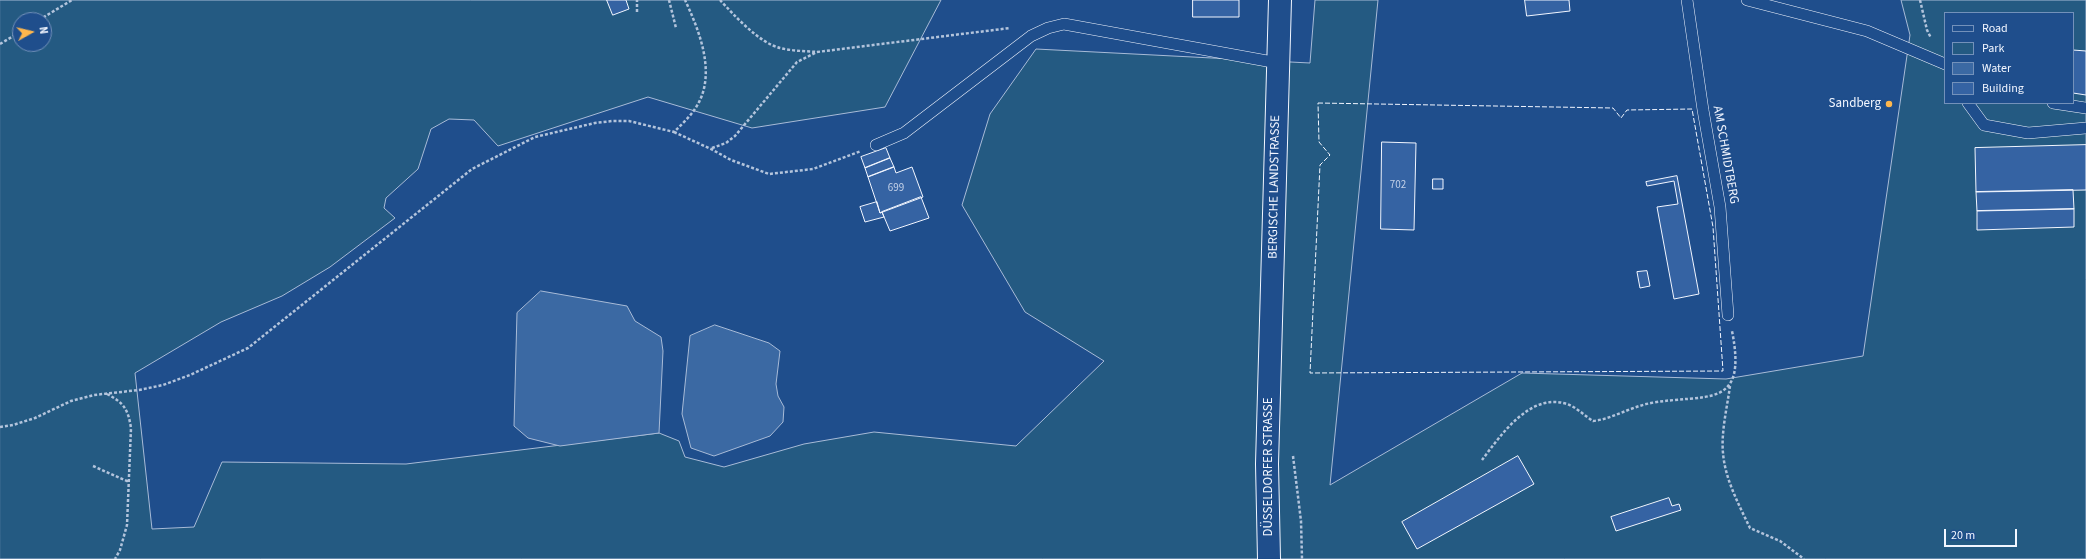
<!DOCTYPE html>
<meta charset="utf-8">
<style>
body{margin:0}
#map{position:relative;width:2086px;height:559px;overflow:hidden;background:#1f4e8c;font-family:"Source Sans 3",sans-serif}
canvas{display:block}
.legend{position:absolute;left:1944px;top:12px;width:130px;height:92px;box-sizing:border-box;background:#1f4e8c;border:1px solid #7391ba;margin:0;padding:5px 7px;list-style:none;font-size:12px;color:#f2f6ff}
.legend li{display:flex;align-items:center;gap:8px;height:20px}
.legend b{width:20px;border:1px solid #7391ba}
.north{position:absolute;left:12px;top:12px;width:40px;height:40px;box-sizing:border-box;background:#1f4e8c;border:1px solid #7391ba;border-radius:50%;rotate:82deg;font-size:11px;font-weight:700;line-height:16px;text-align:center;color:#f2f6ff}
.north::after{content:'';display:block;margin:auto;width:14px;height:18px;background:#ffb74d;clip-path:polygon(50% 0,100% 100%,50% 72%,0 100%)}
.scale{position:absolute;left:1944px;top:529px;width:73px;height:18px;box-sizing:border-box;border:2px solid #f2f6ff;border-top:0;padding-left:5px;font-size:12px;line-height:14px;white-space:nowrap;color:#f2f6ff;-webkit-text-stroke:3px #1f4e8c;paint-order:stroke}
</style>
<div id="map">
<canvas width="2086" height="559"></canvas>
<ul class="legend">
<li><b style="height:5px;background:#1f4e8c"></b>Road</li>
<li><b style="height:11px;background:#245a82"></b>Park</li>
<li><b style="height:11px;background:#3b69a3"></b>Water</li>
<li><b style="height:11px;background:#3563a3"></b>Building</li>
</ul>
<div class="north">N</div>
<div class="scale">20 m</div>
</div>
<script>
const ctx = document.querySelector('canvas').getContext('2d');
ctx.lineJoin = 'round';
function fillPath(path, color) {
  ctx.fillStyle = color;
  ctx.fill(path, 'evenodd');
}
function strokePath(path, color, width, dash) {
  ctx.strokeStyle = color;
  ctx.lineWidth = width;
  ctx.lineCap = dash ? 'butt' : 'round';
  ctx.setLineDash(dash || []);
  ctx.stroke(path);
}
function drawText(font, color, halo, rows, align = 'center') {
  ctx.font = font + ' "Source Sans 3",sans-serif';
  ctx.lineWidth = 3;
  ctx.setLineDash([]);
  ctx.textBaseline = 'middle';
  ctx.strokeStyle = halo;
  ctx.fillStyle = color;
  for (const [text, x, y, turn = 0] of rows) {
    ctx.save();
    ctx.translate(x, y);
    ctx.rotate((+turn || 0) * Math.PI / 180);
    ctx.textAlign = isNaN(turn) ? turn : align;
    if (halo) ctx.strokeText(text, 0, 0);
    ctx.fillText(text, 0, 0);
    ctx.restore();
  }
}
const green = new Path2D(`
 M0 0H941L885 107 752 128 648 97 498 146 474 120 449 119 431 129 418 169 386 198 384 208 395 218 330 267 282 296 221 322 135 373 152 529 194 527 222 462 406 464 659 433 679 441 685 457 724 467 804 444 874 432 1016 446 1104 361 1025 312 962 205 990 114 1036 49 1310 63 1315 0H1378L1330 485 1522 373 1726 379 1863 356 1910 35 1901 0H2086V559H0ZM1945 13H2073V103H1945ZM20 20H44V44H20Z`);
fillPath(green, '#245a82');
strokePath(green, '#a8bbd7', 1);
const water = new Path2D(`
 M541 291 627 306 635 321 661 337 663 351 659 433 560 446 528 438 514 426 517 313Z
 M715 325 769 343 780 351 776 384 778 396 784 407 783 422 770 436 714 456 691 448 682 414 690 336Z`);
fillPath(water, '#3b69a3');
strokePath(water, '#a8bbd7', 1);
const building = new Path2D(`
 M607 0H626L629 9 613 15Z
 M1193 0H1239V17H1193Z
 M1525 0H1569L1570 11 1527 16Z
 M2073 50 2086 51V95L2073 93Z
 M1382 142 1416 143 1414 230 1381 229Z
 M2086 145V190L1976 192 1975 148Z
 M886 148 890 158 865 168 861 157Z
 M890 158 894 167 868 177 865 168Z
 M894 167 896 173 912 167 923 197 880 213 868 177Z
 M1677 176 1699 294 1674 299 1657 207 1678 204 1674 181 1647 186 1646 182Z
 M1433 179H1443V189H1433Z
 M2073 190 2074 209 1977 211 1976 192Z
 M921 197 929 218 890 231 882 212Z
 M877 202 880 213 882 212 884 217 865 222 860 207Z
 M2074 209V227L1977 230V211Z
 M1647 271 1650 286 1640 288 1637 272Z
 M1518 456 1534 484 1417 549 1402 522Z
 M1669 498 1672 506 1679 504 1681 510 1616 531 1611 517Z`);
fillPath(building, '#3563a3');
strokePath(building, '#f2f6ff', 1);
const lane = new Path2D(`
 M1687 0 1703 110 1720 207 1728 315
 M1747 0 1867 31 1945 64
 M1968 103 1984 125 2028 133 2086 128
 M2053 103 2086 108
 M876 145 904 133 1031 36 1048 28 1064 24 1278 63`);
const primary = new Path2D(`
 M1269 559 1267 464 1280 0`);
strokePath(lane, '#f2f6ff', 12);
strokePath(primary, '#f2f6ff', 24);
strokePath(new Path2D(`
 M669 0 676 28
 M720 0C734 15 759 43 780 48 792 51 805 51 817 52L1010 28
 M1920 0 1927 30 1931 38
 M637 12V0
 M39 20 72 0
 M0 44 20 32
 M674 132 711 149 731 160 769 174 813 169 861 151
 M712 148 726 143 735 136 797 62 817 52
 M1730 386C1727 408 1721 432 1723 453 1725 479 1739 505 1750 528L1780 541 1804 559
 M107 394C124 403 128 409 131 428L127 525 120 550 115 559
 M0 427 13 425 35 418 71 401 94 395 139 390 163 385 190 375 248 348 472 169 535 137 595 123 612 121H629L674 132C682 124 692 115 698 104 716 72 699 30 685 0
 M1293 456 1301 521 1302 559
 M1482 460C1501 435 1530 392 1567 404 1576 407 1585 416 1593 421 1612 419 1630 407 1651 403 1706 393 1748 411 1732 331
 M93 466 129 482`), '#b3c4dc', 2.5, [3, 2]);
strokePath(lane, '#1f4e8c', 11);
strokePath(primary, '#1f4e8c', 22);
strokePath(new Path2D(`
 M1318 103 1613 108 1621 118 1627 110 1692 109 1713 227 1723 371 1310 373 1320 165 1330 155 1319 142Z`), '#f2f6ff', 1, [5, 2]);
for (const [x, y, r, color] of [
 [1889,104,4,"#ffb74d"]
]) {
  const dot = new Path2D();
  dot.arc(x, y, r, 0, 2 * Math.PI);
  ctx.fillStyle = color;
  ctx.fill(dot);
  strokePath(dot, '#1f4e8c', 1.5);
}
drawText('11px', '#c3d1e8', null, [
 ["702",1398,186],
 ["699",896,189]
]);
drawText('13px', '#f2f6ff', '#1f4e8c', [
 ["Sandberg",1881,104]
], 'right');
drawText('13px', '#f2f6ff', '#1f4e8c', [
 ["AM SCHMIDTBERG",1725,155,80],
 ["BERGISCHE LANDSTRASSE",1275,187,-89],
 ["DÜSSELDORFER STRASSE",1269,467,-90]
]);
</script>
